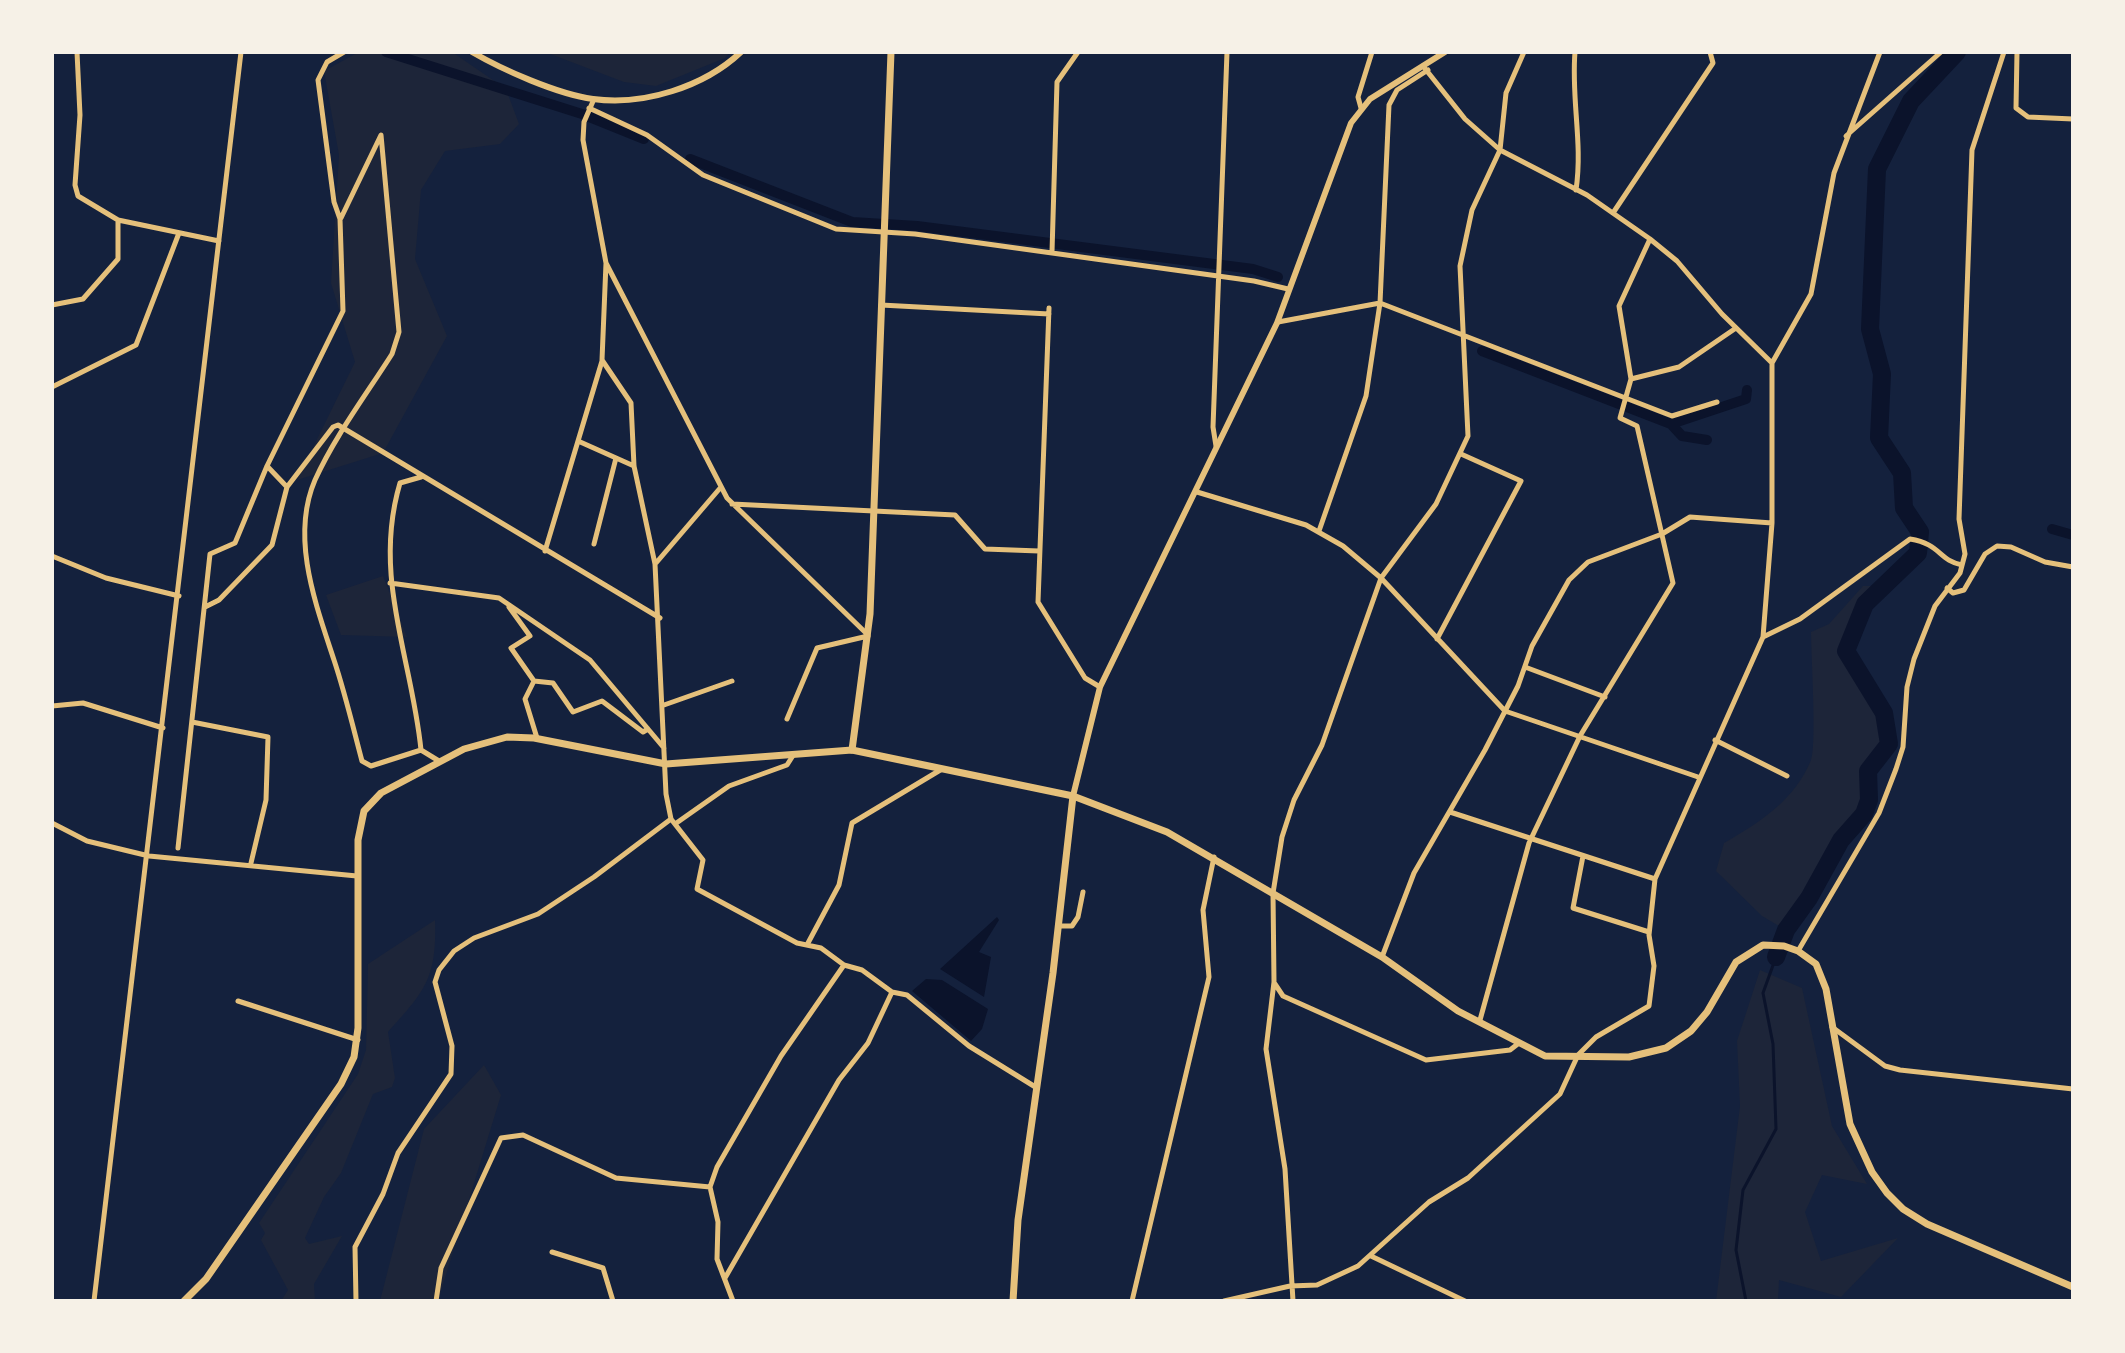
<!DOCTYPE html>
<style>
body{margin:0}
#map{position:relative;width:2125px;height:1353px;overflow:hidden;background:#14213d;font-family:Helvetica,sans-serif}
canvas{display:block}
.frame{position:absolute;inset:0;border:54px solid #f6f1e7;pointer-events:none}
</style>
<div id="map">
<canvas width="2125" height="1353"></canvas>
<div class="frame"></div>
</div>
<script>
const ctx = document.querySelector('canvas').getContext('2d');
ctx.lineJoin = 'round';
function fillPath(path, color) {
  ctx.fillStyle = color;
  ctx.fill(path, 'evenodd');
}
function strokePath(path, color, width, dash) {
  ctx.strokeStyle = color;
  ctx.lineWidth = width;
  ctx.lineCap = dash ? 'butt' : 'round';
  ctx.setLineDash(dash || []);
  ctx.stroke(path);
}
fillPath(new Path2D(`
 M359 52H452L506 89 519 124 500 144 445 151 421 190 415 259 447 336 383 453 297 480 355 362 331 283 339 155 324 71Z
 M545 52H730L725 58 656 86 624 82Z
 M383 576 407 637 341 635 326 595Z
 M1863 586H1877L1856 614 1844 651 1881 714 1887 742 1865 770 1862 813 1839 838 1806 897 1784 929 1762 916 1716 871 1724 843C1759 823 1795 800 1811 760 1817 746 1811 654 1811 632L1829 624Z
 M435 920C437 978 425 991 388 1032L395 1078 392 1087 373 1094 341 1173 324 1197 305 1238 309 1244 342 1236 314 1284 315 1301H281L288 1290 261 1240 265 1233 259 1223 358 1074 366 1050 368 964Z
 M1760 970 1802 988 1832 1126 1867 1184 1822 1175 1805 1212 1821 1261 1898 1238 1841 1297 1779 1280 1778 1301H1716L1740 1106 1737 1041Z
 M484 1065 501 1095 438 1301H380L424 1129Z`), '#1d2539');
fillPath(new Path2D(`
 M997 917 999 920 979 952 991 957 984 997 940 969Z
 M926 979 942 980 988 1009 982 1029 971 1041 912 991Z`), '#0b132b');
strokePath(new Path2D(`
 M1746 1301 1736 1250 1743 1190 1776 1129 1773 1044 1763 993 1776 957`), '#0b132b', 3);
strokePath(new Path2D(`
 M386 52 582 114 644 139
 M690 159 852 222 917 226 1253 269 1278 277
 M1482 351 1671 424 1682 436 1707 440
 M1671 424 1746 399 1747 390
 M2052 529 2073 535`), '#0b132b', 10);
strokePath(new Path2D(`
 M1776 957 1786 930 1809 898 1841 840 1864 814 1869 800 1868 771 1889 744 1884 713 1846 651 1865 604 1918 553 1920 532 1904 508 1902 473 1879 438 1882 374 1870 329 1877 169 1911 101 1957 52`), '#0b132b', 18);
strokePath(new Path2D(`
 M344 52 327 62 318 80 334 202 340 219 343 311 267 466 287 487 333 427 338 425 660 618
 M1575 52C1571 99 1583 143 1576 190
 M2017 52 2016 108 2028 117 2073 119
 M1423 66 1465 119 1500 150 1587 195 1650 239 1619 306 1631 379 1620 418 1637 426 1673 583 1580 736 1529 843 1480 1020
 M594 99 584 122 583 140 606 263 727 498 868 635
 M589 108 647 135 703 175 836 229 915 234 1254 281 1288 289
 M1361 108 1358 97 1372 52
 M1846 136 1941 52
 M1613 213 1713 63 1710 52
 M341 218 381 135 399 332 392 354C366 395 335 436 315 480 290 538 316 605 334 660 345 693 353 727 362 761L371 766 421 750
 M118 220 219 241
 M1650 239 1677 261 1722 314 1772 363
 M1052 252 1057 82 1078 52
 M52 305 83 299 118 259V220L78 196 75 185 80 115 77 52
 M881 305 1049 314
 M1049 308 1038 602 1085 678 1100 687
 M1278 322 1380 303 1672 416 1717 402
 M1631 379 1679 367 1736 328
 M52 387 136 345 179 233
 M578 441 634 466
 M1216 446 1213 427 1227 52
 M421 477 400 483C372 577 412 658 421 750L439 761
 M1197 492 1306 525 1343 546 1381 578 1505 711 1698 777
 M732 504 955 515 985 549 1039 551
 M1319 531 1366 396 1380 303 1389 105 1397 90 1428 70
 M594 544 616 458
 M545 551 602 361
 M52 556 106 578 179 596
 M656 563 721 487
 M390 583 499 598 590 660 664 748
 M1947 588 1953 593 1964 590 1985 554 1997 546 2011 547 2045 562 2073 567
 M205 607 219 600 272 545 287 487
 M509 607 530 636 511 648 534 681 525 699 537 738
 M1763 637 1800 619 1910 539C1941 544 1939 561 1962 565
 M1437 639 1521 481 1461 454
 M1525 667 1605 697
 M534 681 553 683 573 712 602 701 643 732 648 729
 M664 705 732 681
 M52 706 83 703 163 728
 M787 719 817 648 868 636
 M192 722 268 737 266 800 251 863
 M1715 740 1787 776
 M1450 812 1655 879
 M671 819 703 860 697 889 797 943 821 948 844 965
 M52 823 87 841 149 856 357 876
 M675 824 729 786 787 765 794 754
 M178 848 210 554 235 543 267 466
 M1583 856 1573 908 1649 932
 M1059 926H1072L1078 917 1083 892
 M808 943 839 885 852 823 942 769
 M1798 951 1879 813 1896 769 1903 747 1907 687 1914 659 1935 606 1960 573 1965 554 1959 519 1972 150 2004 52
 M1382 957 1414 873 1485 750 1518 686 1532 646 1569 580 1588 562 1662 534 1690 517 1772 523
 M1275 984 1283 996 1426 1060 1510 1050 1519 1043
 M238 1001 358 1040
 M1832 1027 1885 1066 1900 1070 2073 1089
 M552 1252 603 1268 613 1301
 M1371 1256 1465 1301
 M725 1278 839 1080 868 1043 892 992
 M94 1301 241 52
 M356 1301 355 1247 383 1194 398 1153 451 1074 452 1046 435 982 439 970 454 951 474 938 538 914 594 877 671 819 666 794 655 564 634 466 631 403 602 360 606 263
 M436 1301 441 1268 501 1138 523 1135 616 1178 710 1187
 M733 1301 717 1259 718 1222 710 1187 717 1167 781 1056 844 965 862 970 892 992 907 995 969 1046 1037 1088
 M1132 1301 1209 977 1203 910 1214 857
 M1224 1301 1290 1286 1317 1285 1358 1266 1429 1202 1468 1178 1560 1094 1578 1055 1596 1037 1649 1006 1654 966 1649 935 1655 879 1763 637 1772 523V363L1811 294 1834 173 1880 52
 M1293 1301 1285 1169 1266 1049 1274 982 1273 893 1282 837 1294 800 1322 745 1381 578 1436 504 1468 436 1460 266 1472 210 1500 150 1506 93 1524 52`), '#e5c07b', 5);
strokePath(new Path2D(`
 M472 52C503 70 557 94 593 99 643 106 704 87 741 52
 M1073 796 1100 687 1277 323 1351 123 1370 99 1445 52`), '#e5c07b', 6);
strokePath(new Path2D(`
 M852 750 870 614 891 52
 M1013 1301 1018 1220 1053 973 1073 796`), '#e5c07b', 7);
strokePath(new Path2D(`
 M184 1301 206 1279 341 1084 354 1057 358 1028V840L364 811 381 793 464 749 507 737 534 738 666 764 852 750 1073 796 1167 832 1382 957 1458 1011 1545 1056 1629 1057 1666 1048 1691 1031 1707 1012 1736 962 1763 945 1784 946 1798 951 1816 964 1826 989 1850 1124 1872 1172 1887 1193 1903 1209 1927 1224 2073 1287`), '#e5c07b', 7);
</script>
